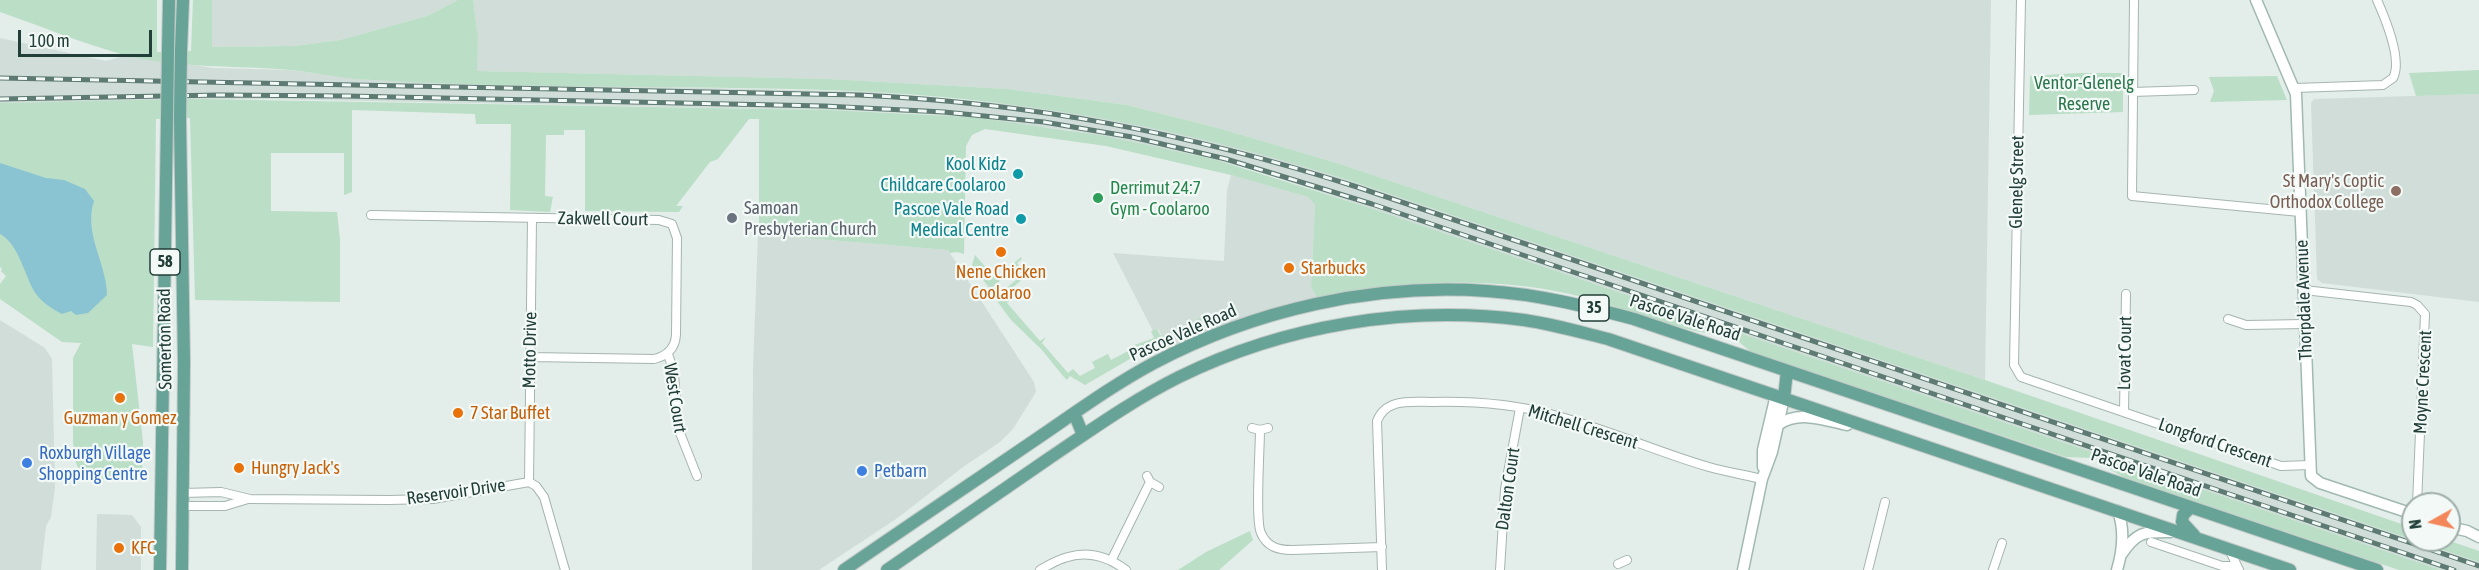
<!DOCTYPE html>
<style>
body{margin:0}
#map{position:relative;width:2479px;height:570px;overflow:hidden;background:#e3ede9;font-family:"Asap Condensed",sans-serif}
canvas{display:block}
.north{position:absolute;left:2401px;top:492px;width:60px;height:60px;box-sizing:border-box;background:#f3f9f6;border:2px solid #9faeaa;border-radius:50%;rotate:262deg;font-size:16px;font-weight:700;line-height:24px;text-align:center;color:#223e38}
.north::after{content:'';display:block;margin:auto;width:21px;height:27px;background:#f3875a;clip-path:polygon(50% 0,100% 100%,50% 72%,0 100%)}
.scale{position:absolute;left:18px;top:30px;width:134px;height:27px;box-sizing:border-box;border:3px solid #223e38;border-top:0;padding-left:8px;font-size:18px;line-height:21px;white-space:nowrap;color:#223e38;-webkit-text-stroke:4px #f3f9f6;paint-order:stroke}
</style>
<div id="map">
<canvas width="2479" height="570"></canvas>
<div class="north">N</div>
<div class="scale">100 m</div>
</div>
<script>
const ctx = document.querySelector('canvas').getContext('2d');
ctx.lineJoin = 'round';
function fillPath(path, color) {
  ctx.fillStyle = color;
  ctx.fill(path, 'evenodd');
}
function strokePath(path, color, width, dash) {
  ctx.strokeStyle = color;
  ctx.lineWidth = width;
  ctx.lineCap = dash ? 'butt' : 'round';
  ctx.setLineDash(dash || []);
  ctx.stroke(path);
}
function drawText(font, color, halo, rows, align = 'center') {
  ctx.font = font + ' "Asap Condensed",sans-serif';
  ctx.lineWidth = 4.5;
  ctx.setLineDash([]);
  ctx.textBaseline = 'middle';
  ctx.strokeStyle = halo;
  ctx.fillStyle = color;
  for (const [text, x, y, turn = 0] of rows) {
    ctx.save();
    ctx.translate(x, y);
    ctx.rotate((+turn || 0) * Math.PI / 180);
    ctx.textAlign = isNaN(turn) ? turn : align;
    if (halo) ctx.strokeText(text, 0, 0);
    ctx.fillText(text, 0, 0);
    ctx.restore();
  }
}
fillPath(new Path2D(`
 M212 0H458L427 16 340 40 294 46 211 47Z
 M473 0H1991L1985 380 1340 164 1218 128 1127 105 1008 89 828 79 476 71 478 36Z
 M0 38 106 61 127 55 213 68 289 70 369 80 874 92 1034 106 1153 127 1256 151 1363 185 2479 562V570H2441L1367 207 1253 170 1190 154 1068 130 927 114 828 110 267 99 0 103Z
 M2479 94V302L2322 283 2317 279 2311 103 2314 99Z
 M1231 175 1308 197 1315 205 1311 287 1322 303 1173 354 1158 329 1153 331 1113 253 1224 261 1227 191Z
 M758 234 948 250 1034 382 1036 392 1013 429 1000 442 963 467 899 517 819 570H752L753 368Z
 M0 320 45 348 52 359 55 487 51 517 46 526 41 570H0Z
 M97 514 132 515 141 527V570H96Z`), '#d1ddd8');
fillPath(new Path2D(`
 M0 0H157V52L191 51 193 0H212V47L294 46 340 40 427 16 458 0H473L478 36 477 71 828 79 1008 89 1127 105 1218 128 1340 164 1985 380 2413 528V540H2447L2479 551V562L1363 185C1202 132 1043 101 874 92 707 84 540 90 373 80 346 79 318 73 291 70 236 65 179 69 125 55 83 44 41 26 0 12Z
 M2479 70V94L2416 96 2409 73Z
 M2078 73H2123V112L2029 115 2030 76Z
 M2277 76 2287 100 2210 102 2214 91 2209 77Z
 M190 99 828 110 972 117 1105 136 1213 159 1367 207 2441 570H2399L2123 477 2103 465 2104 461 2092 458 2066 457 1751 352 1732 336 1720 333 1719 335C1669 329 1620 306 1570 294 1488 276 1400 281 1317 297L1311 287 1315 205 1308 197 1231 175 1106 146 985 129 972 135 966 146 964 254 957 252 950 253 948 250 758 234 754 232 759 231V119H749L718 159 710 162 676 206H683L679 212H674L585 211V130H564V135H546L545 196 553 197 550 212 510 210 511 124H476L475 114 352 110V192L344 195V153H271V211L337 212 340 239V302L195 300 190 118 156 119 153 347 132 344 143 442 142 474 123 480 83 479 76 463 73 442V358L81 343 62 342 0 299V284L6 276 1 271 2 269 0 267V103Z
 M975 255 996 279 1021 257 1022 259 1017 263 1019 265 990 289 972 265Z
 M1028 270 1030 273 1007 292 1012 298 1007 303 1040 341 1046 337 1042 343 1068 373 1073 369 1080 376 1095 368 1092 362 1108 354 1111 360 1130 350 1129 347 1154 338 1151 331 1157 329 1160 335 1165 336 1203 317 1207 312 1198 325 1142 352 1085 385 1070 376 1067 380 1063 376 1042 350 1011 320 997 301V296Z
 M1250 531 1253 540 1219 570H1178L1206 552Z`), '#bbdec6');
fillPath(new Path2D(`
 M0 163 46 178 64 180 85 189 94 201C83 233 107 264 107 295L88 313 76 315 71 311 62 314C52 309 43 303 36 294 24 276 20 245 0 234Z`), '#8ac4d2');
const street = new Path2D(`
 M2021 0 2014 365 2021 377 2281 466 2310 465
 M2134 0 2132 196 2300 212
 M2295 88 2383 85 2393 78C2403 60 2385 18 2377 0
 M2132 92 2194 90
 M371 215 659 220 672 224 677 238 676 335C675 349 667 356 654 359L530 357
 M2304 290 2411 302 2417 305 2425 314 2417 504
 M2228 319 2246 325 2305 324
 M668 354 674 373 678 428 697 476
 M2124 411 2126 294
 M1252 428 1260 430 1268 428
 M1260 430C1260 449 1255 521 1261 533 1267 547 1278 550 1292 550L1382 547
 M1147 476 1150 482 1159 487
 M529 482 532 218
 M183 493 221 492 250 499 388 500 433 499 529 482 536 486 544 497 565 570
 M183 506H225L248 499
 M2151 542 2222 566H2236
 M2229 549 2239 570
 M1111 561 1150 482
 M1618 564 1627 560
 M1040 570C1070 551 1096 548 1126 570
 M1382 570 1377 421C1386 398 1411 402 1432 402 1474 401 1514 404 1554 415 1607 429 1657 452 1709 467 1727 472 1745 475 1762 479
 M1500 570 1505 489 1520 408
 M1868 570 1885 502
 M1993 570 2002 543`);
const secondary = new Path2D(`
 M2256 0 2296 94 2311 476 2320 483 2413 514
 M1778 425C1798 410 1825 420 1847 425
 M1763 467V450L1776 395
 M2449 527 2467 531 2479 537
 M2121 555C2137 531 2144 532 2171 532
 M1743 570 1762 479 1772 452 1784 398
 M2117 570C2123 550 2125 531 2118 511`);
const primary = new Path2D(`
 M168 51 169 0
 M181 51 183 0
 M180 118 184 363 182 570
 M1784 398 1787 371
 M1074 413 1083 435
 M2191 507 2183 515 2182 522 2194 535
 M160 570 167 118
 M844 570C906 527 969 485 1032 442 1072 415 1111 386 1154 363 1254 310 1373 283 1487 291 1537 294 1585 306 1634 319L2377 570
 M887 570C941 533 995 496 1048 459 1091 430 1133 400 1179 377 1285 325 1407 305 1524 320 1552 324 1580 332 1608 339L2290 570`);
strokePath(street, '#a5b5b0', 10);
strokePath(secondary, '#a1b9b1', 13);
strokePath(primary, '#c1c9c7', 14);
strokePath(street, '#fff', 8);
strokePath(secondary, '#fff', 10);
strokePath(primary, '#67a396', 12);
const rail = new Path2D(`
 M0 78 859 95C1034 103 1187 133 1354 186L2479 566
 M0 99 220 95 346 96 824 106 944 112 1044 122 1132 137 1226 159 1372 204 2454 570`);
strokePath(rail, '#5d7a73', 5);
strokePath(rail, '#f3f9f6', 3, [9]);
const primaryBridge = new Path2D(`
 M167 118 168 51
 M180 118 181 51`);
strokePath(primaryBridge, '#c1c9c7', 14, []);
strokePath(primaryBridge, '#67a396', 12);
for (const [x, y, r, color] of [
 [1018,174,6,"#0f9aa8"],
 [2396,191,6,"#8d6e63"],
 [1098,198,6,"#2e9e5b"],
 [732,218,6,"#6b7280"],
 [1021,219,6,"#0f9aa8"],
 [1001,252,6,"#e8710a"],
 [1289,268,6,"#e8710a"],
 [120,398,6,"#e8710a"],
 [458,413,6,"#e8710a"],
 [27,463,6,"#3f7fe0"],
 [239,468,6,"#e8710a"],
 [862,471,6,"#3f7fe0"],
 [119,548,6,"#e8710a"]
]) {
  const dot = new Path2D();
  dot.arc(x, y, r, 0, 2 * Math.PI);
  ctx.fillStyle = color;
  ctx.fill(dot);
  strokePath(dot, '#f3f9f6', 2);
}
for (const [x, y, w] of [
 [165,262,30],
 [1594,308,30]
]) {
  const box = new Path2D();
  box.roundRect(x - w / 2, y - 13, w, 26, 4.5);
  ctx.fillStyle = '#f3f9f6';
  ctx.fill(box);
  strokePath(box, '#223e38', 1.5);
}
drawText('bold 16px', '#223e38', null, [
 ["58",165,262],
 ["35",1594,308]
]);
drawText('18px', '#2c764c', '#f3f9f6', [
 ["Ventor-Glenelg",2084,83],
 ["Reserve",2084,104]
]);
drawText('18px', '#0d838f', '#f3f9f6', [
 ["Kool Kidz",1006,164],
 ["Childcare Coolaroo",1006,185],
 ["Pascoe Vale Road",1009,209],
 ["Medical Centre",1009,230]
], 'right');
drawText('18px', '#785e54', '#f3f9f6', [
 ["St Mary's Coptic",2384,181],
 ["Orthodox College",2384,202]
], 'right');
drawText('18px', '#223e38', '#f3f9f6', [
 ["Glenelg Street",2017,182,-89],
 ["Zakwell Court",603,219,1],
 ["Thorpdale Avenue",2304,300,-92],
 ["Pascoe Vale Road",1685,318,18],
 ["Pascoe Vale Road",1183,333,-24],
 ["Somerton Road",165,339,-91],
 ["Motto Drive",530,350,-89],
 ["Lovat Court",2125,353,-89],
 ["Moyne Crescent",2423,382,-87],
 ["West Court",675,398,81],
 ["Mitchell Crescent",1583,427,17],
 ["Longford Crescent",2215,443,19],
 ["Pascoe Vale Road",2146,473,19],
 ["Dalton Court",1508,489,-82],
 ["Reservoir Drive",456,492,-8]
]);
drawText('18px', '#27864d', '#f3f9f6', [
 ["Derrimut 24:7",1110,188],
 ["Gym - Coolaroo",1110,209]
], 'left');
drawText('18px', '#5b616d', '#f3f9f6', [
 ["Samoan",744,208],
 ["Presbyterian Church",744,229]
], 'left');
drawText('18px', '#c56008', '#f3f9f6', [
 ["Starbucks",1301,268],
 ["Nene Chicken",1001,272,"center"],
 ["Coolaroo",1001,293,"center"],
 ["7 Star Buffet",470,413],
 ["Guzman y Gomez",120,418,"center"],
 ["Hungry Jack's",251,468],
 ["KFC",131,548]
], 'left');
drawText('18px', '#366cbe', '#f3f9f6', [
 ["Roxburgh Village",39,453],
 ["Shopping Centre",39,474],
 ["Petbarn",874,471]
], 'left');
</script>
